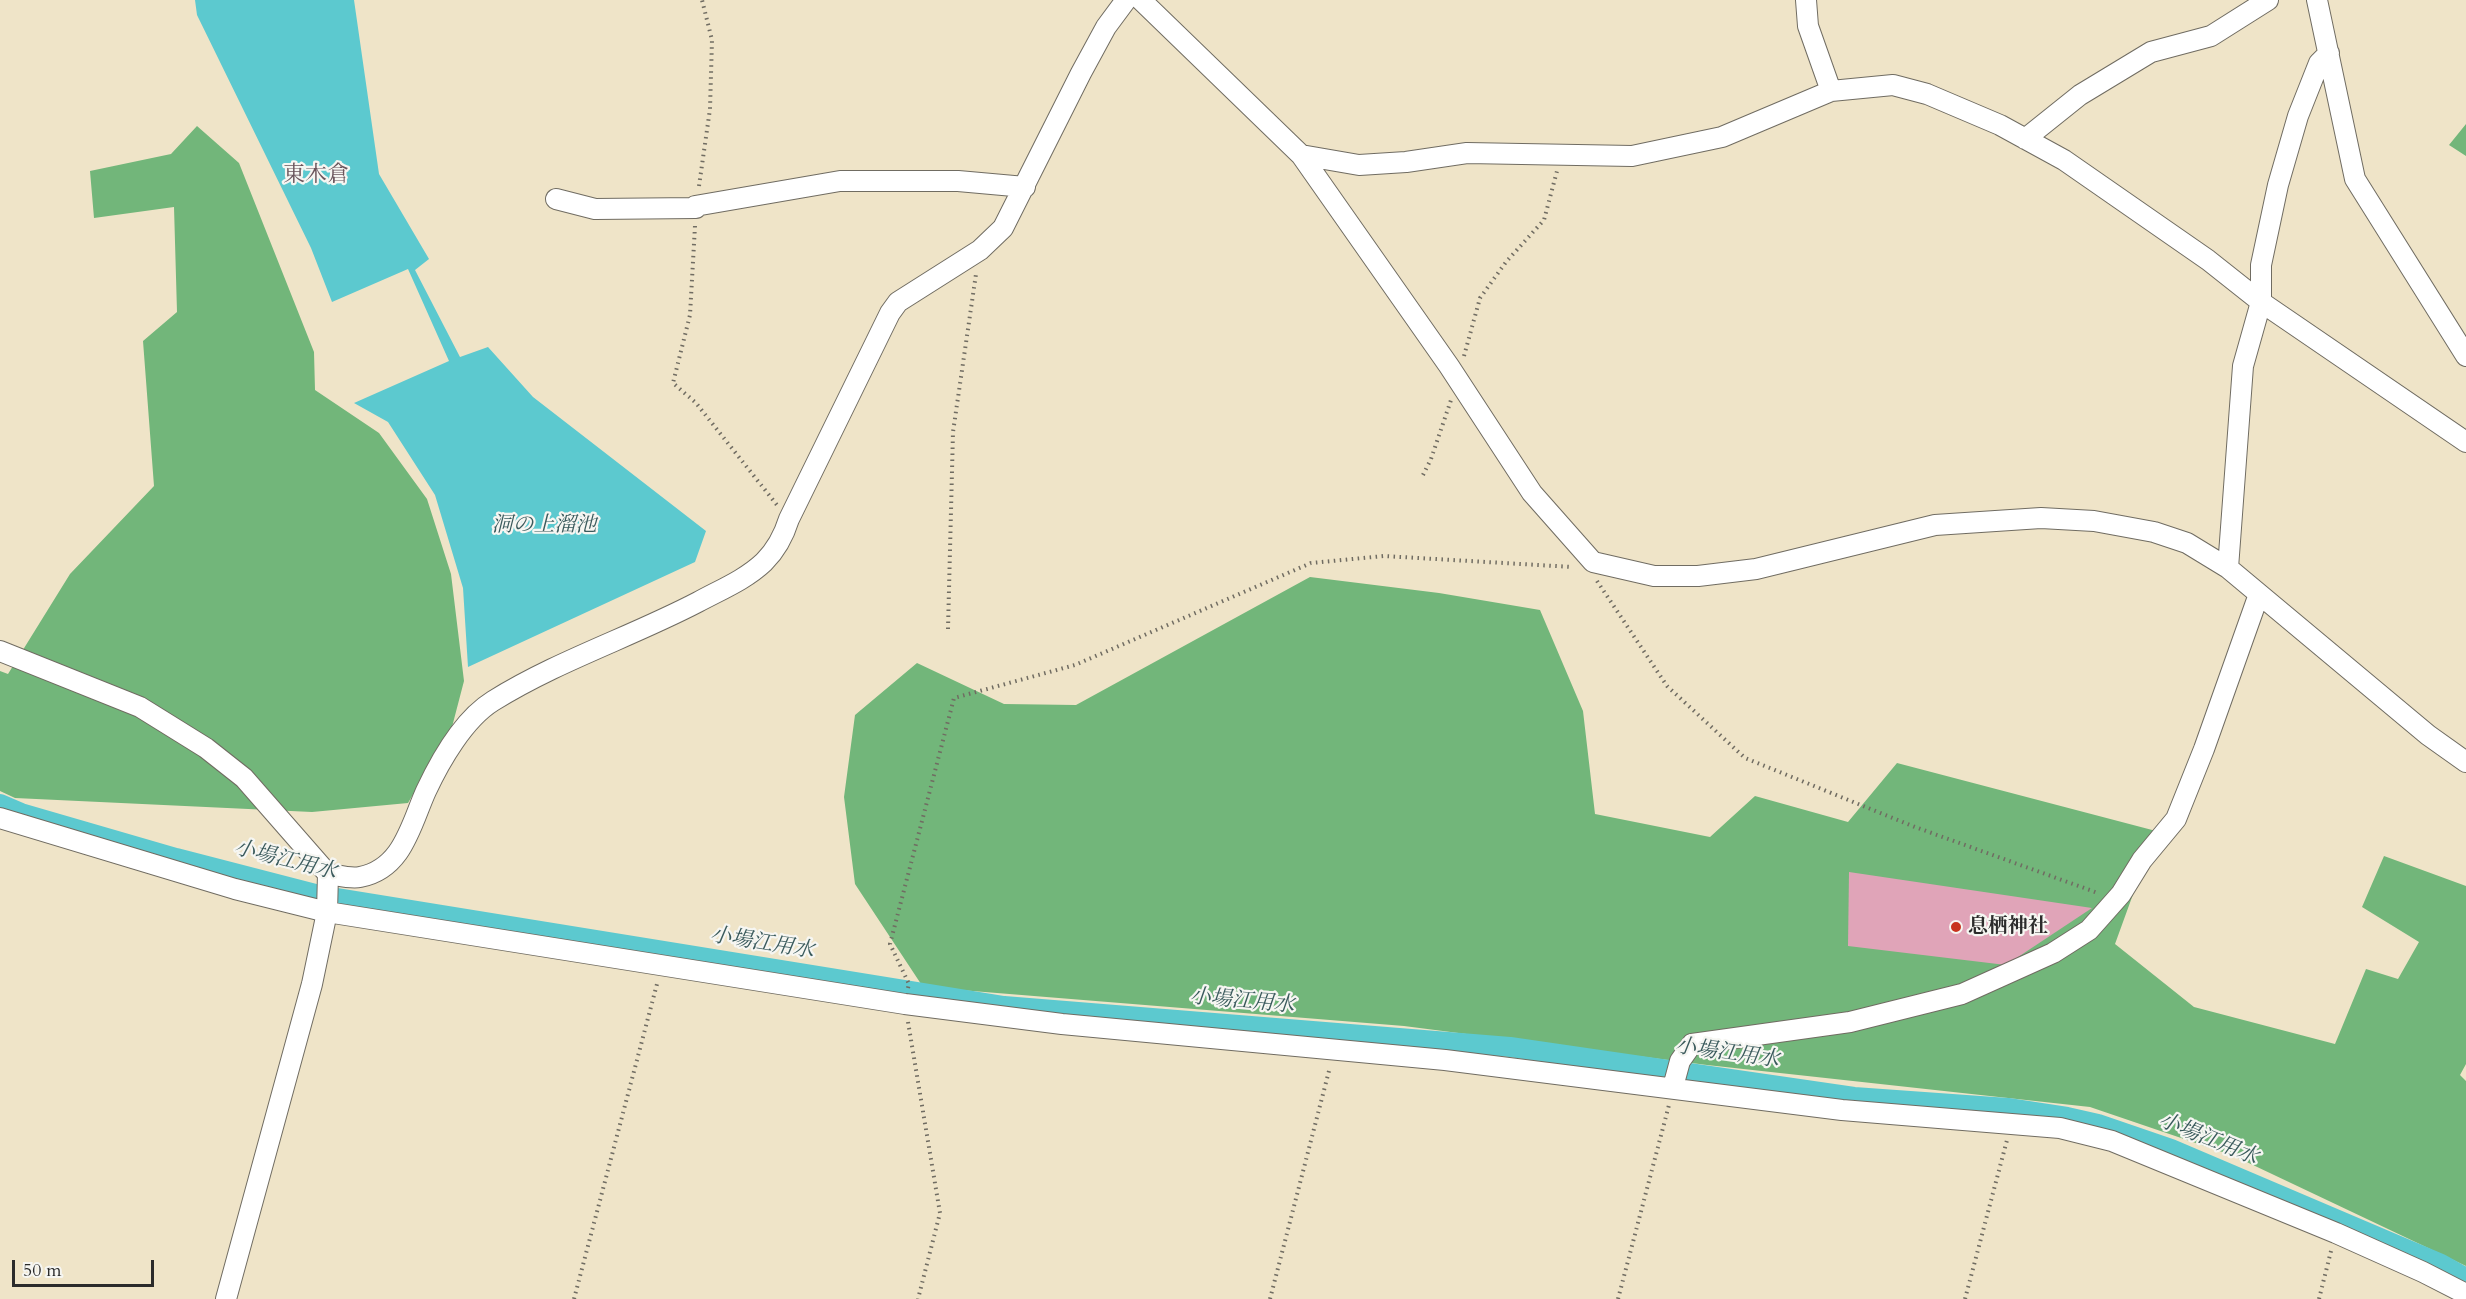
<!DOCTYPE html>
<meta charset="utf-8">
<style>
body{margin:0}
#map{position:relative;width:2466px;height:1299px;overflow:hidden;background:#efe4c8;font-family:Cardo,serif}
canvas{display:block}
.scale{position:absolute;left:12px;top:1260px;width:142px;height:27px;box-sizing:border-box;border:3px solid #2b2b2b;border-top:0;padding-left:8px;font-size:18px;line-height:21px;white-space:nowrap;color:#2b2b2b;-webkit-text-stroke:4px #f6f6f2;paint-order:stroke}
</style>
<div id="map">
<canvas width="2466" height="1299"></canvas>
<div class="scale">50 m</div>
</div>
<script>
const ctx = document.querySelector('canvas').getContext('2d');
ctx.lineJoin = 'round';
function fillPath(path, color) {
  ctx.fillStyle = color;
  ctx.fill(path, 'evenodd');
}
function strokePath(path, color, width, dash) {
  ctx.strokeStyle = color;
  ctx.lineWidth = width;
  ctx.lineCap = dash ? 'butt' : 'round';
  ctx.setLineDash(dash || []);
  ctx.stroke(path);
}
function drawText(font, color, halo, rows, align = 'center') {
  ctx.font = font + ' Cardo,"Noto Serif JP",serif';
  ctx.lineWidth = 4.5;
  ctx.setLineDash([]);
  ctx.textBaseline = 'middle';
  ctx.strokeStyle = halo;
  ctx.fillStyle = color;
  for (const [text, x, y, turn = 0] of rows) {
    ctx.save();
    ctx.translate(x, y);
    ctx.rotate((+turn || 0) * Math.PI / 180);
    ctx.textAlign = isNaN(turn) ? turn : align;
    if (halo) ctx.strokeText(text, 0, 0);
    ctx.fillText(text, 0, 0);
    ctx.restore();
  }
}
fillPath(new Path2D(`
 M2466 124V156L2449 145Z
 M197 126 239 163 314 352 315 390 379 433 427 499 451 574 464 681 452 727 408 803 312 812 15 798 0 791V671L8 674 70 574 154 486 143 341 177 312 174 207 94 218 90 171 171 154Z
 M1310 577 1439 593 1540 610 1583 711 1595 814 1710 837 1755 796 1848 822 1897 763 2156 831 2115 944 2194 1007 2335 1044 2366 969 2398 979 2419 942 2362 907 2384 856 2466 886V1064L2460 1075 2466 1081V1266L2234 1156 2090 1107 1707 1065 1404 1026 923 987 855 884 844 797 855 715 917 663 1004 704 1076 705Z`), '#72b67a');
fillPath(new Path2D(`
 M195 0H354L379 174 429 259 415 270 460 357 488 347 533 397 706 531 695 562 468 667 463 588 435 495 388 422 354 403 449 361 408 269 332 302 311 248 197 15Z`), '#5cc9cf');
strokePath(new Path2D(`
 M0 804 21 813 176 858 319 895 1004 1006 1510 1047 1854 1097 2008 1108 2067 1117 2098 1124 2171 1149 2441 1264 2466 1278`), '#5cc9cf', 20);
fillPath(new Path2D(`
 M1849 872 2092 908 2006 965 1848 946Z`), '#e0a4b8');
const minor = new Path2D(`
 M1141 0 1301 155 1449 366 1532 493 1593 562 1654 576H1698L1756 569 1935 525 2041 518 2094 521 2154 532 2187 543 2228 568 2428 735 2466 762
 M1806 0 1808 26 1831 91
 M2317 0 2355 179 2466 356
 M2025 139 2080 95 2151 52 2211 36 2268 0
 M1301 155 1359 165 1406 162 1467 153 1632 156 1722 137 1831 91 1893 85 1927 94 2000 125 2064 160 2208 260 2261 302 2466 442
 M556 199 595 209 696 208 695 206 840 181H958L1025 187
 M2228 568 2243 366 2261 302V265L2278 185 2298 116 2319 63 2329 53
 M0 651 140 707 206 748 244 778 328 874 327 912 312 984 226 1299
 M0 818 235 889 327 912 905 1004 1062 1024 1445 1060 1842 1110 2060 1128 2112 1141 2336 1233 2423 1272 2466 1294
 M328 874C337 875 350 879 360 877 403 869 411 824 426 791 440 761 464 719 493 701 557 661 631 637 698 602 720 590 745 580 764 562 776 550 784 535 789 519L890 313 898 302 980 250 1003 228 1081 73 1106 27 1126 0
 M1673 1087 1680 1061 1692 1044 1850 1022 1962 994 2053 953 2089 930 2121 894 2142 860 2176 819 2204 749 2259 594`);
strokePath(minor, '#706c62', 22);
strokePath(new Path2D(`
 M699 186 710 109 712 40 702 0
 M695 226 690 315 673 383 696 403 777 505
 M1464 356 1480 298 1506 262 1544 220 1557 171
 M1423 475 1431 459 1451 400
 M1597 581 1667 686 1745 758 1915 827 2098 893
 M948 629 953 432 976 274
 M908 988 909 984 890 944 954 698 1075 665 1311 563 1384 556 1572 567
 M908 1022 940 1213 918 1299
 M574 1299 657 984
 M1270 1299 1330 1067
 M1618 1299 1669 1105
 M1965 1299 2007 1140
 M2319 1299 2331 1251`), '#706c62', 4, [1.5, 4.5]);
strokePath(minor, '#fff', 20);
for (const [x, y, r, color] of [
 [1956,927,6,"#c8321e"]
]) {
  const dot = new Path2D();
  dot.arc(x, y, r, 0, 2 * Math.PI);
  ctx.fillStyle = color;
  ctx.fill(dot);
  strokePath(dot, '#f6f6f2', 2);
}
drawText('bold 20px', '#2b2b2b', '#f6f6f2', [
 ["息栖神社",1968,927]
], 'left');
drawText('italic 21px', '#3a5a5c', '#f6f6f2', [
 ["洞の上溜池",544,526],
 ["小場江用水",285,861,14],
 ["小場江用水",762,944,9],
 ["小場江用水",1242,1002,5],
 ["小場江用水",1727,1054,8],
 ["小場江用水",2208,1140,22]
]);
drawText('22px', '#6a555c', '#f6f6f2', [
 ["東木倉",316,176]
]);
</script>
